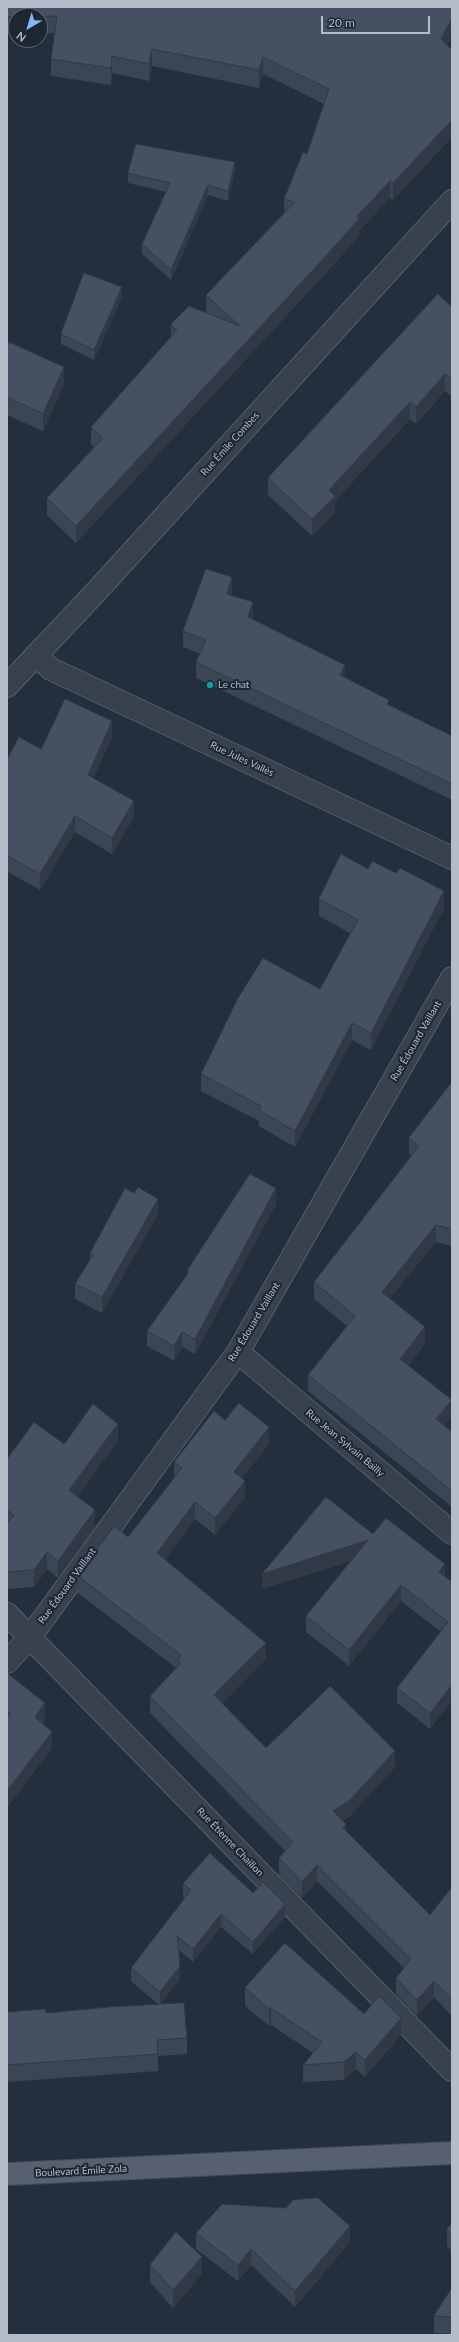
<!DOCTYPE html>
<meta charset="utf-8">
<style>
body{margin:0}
#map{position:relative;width:459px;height:2342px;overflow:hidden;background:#242f3e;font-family:Lato,sans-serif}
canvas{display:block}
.frame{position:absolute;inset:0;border:8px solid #b4bcc9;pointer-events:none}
.north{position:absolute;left:8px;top:8px;width:40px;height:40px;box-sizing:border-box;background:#1d2633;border:1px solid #59626f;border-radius:50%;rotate:218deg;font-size:11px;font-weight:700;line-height:16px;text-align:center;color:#b4bcc9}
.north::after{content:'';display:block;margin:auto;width:14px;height:18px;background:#8ab4f8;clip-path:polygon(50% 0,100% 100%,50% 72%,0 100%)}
.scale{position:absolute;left:321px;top:16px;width:109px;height:18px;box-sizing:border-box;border:2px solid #b4bcc9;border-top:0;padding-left:5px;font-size:12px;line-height:14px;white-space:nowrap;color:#b4bcc9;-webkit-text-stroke:3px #1d2633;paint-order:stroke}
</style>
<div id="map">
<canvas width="459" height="2342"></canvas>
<div class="frame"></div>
<div class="north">N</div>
<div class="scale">20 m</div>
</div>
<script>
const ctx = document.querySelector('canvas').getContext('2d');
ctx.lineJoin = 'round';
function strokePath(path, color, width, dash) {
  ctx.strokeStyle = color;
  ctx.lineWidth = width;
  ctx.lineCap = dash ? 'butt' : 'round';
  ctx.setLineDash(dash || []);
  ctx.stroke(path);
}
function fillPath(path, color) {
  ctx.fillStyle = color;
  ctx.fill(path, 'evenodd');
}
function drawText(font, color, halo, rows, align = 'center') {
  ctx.font = font + ' Lato,sans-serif';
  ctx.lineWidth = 4;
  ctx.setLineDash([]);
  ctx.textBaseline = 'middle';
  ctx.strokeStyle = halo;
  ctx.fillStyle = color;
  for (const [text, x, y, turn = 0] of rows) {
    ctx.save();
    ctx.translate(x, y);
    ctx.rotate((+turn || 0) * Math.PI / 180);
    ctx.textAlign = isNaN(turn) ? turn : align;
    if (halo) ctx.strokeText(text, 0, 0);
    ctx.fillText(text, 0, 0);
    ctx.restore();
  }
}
const minor = new Path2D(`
 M36 655 51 669 452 858
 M7 686 94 594 452 201
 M238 1352 452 1533
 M7 1614 452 2070
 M7 1662 30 1637 238 1352 452 978`);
const major = new Path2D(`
 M7 2174 452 2153`);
strokePath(minor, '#565f6c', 24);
strokePath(major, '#414a57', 24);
strokePath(minor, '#38414e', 22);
strokePath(major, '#56606e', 22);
fillPath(new Path2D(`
 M7 7H452V35L447 45 452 50V137L393 200 390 198 359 231V236L324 275 76 543 47 515V498L94 447 91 444V427L171 337V324L208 314 206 312V295L284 213V199L307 154 324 104 263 74 259 88 152 66 149 81 112 73 111 85 51 76V59L54 33H40V16H16V34H7Z
 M235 172 228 201 208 195 171 280 142 254V244L166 192 128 183V173Z
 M122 297 94 360 61 344V334Z
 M452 307V397L445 391 416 424 410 419 335 501V513L312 536 268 495V478Z
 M7 347 64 384 43 431 7 415Z
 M232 593 231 595 253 618 252 619 389 705 452 736V735V800L196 678V662L200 654 183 647V631Z
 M112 737 93 778 134 817 112 854 75 832 40 890 8 872 7 873V759L41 749Z
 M319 899 444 908 371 1050 352 1040 295 1147 259 1126V1121L201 1091V1074L320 989 350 933 319 916Z
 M452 1082V1246L436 1242 390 1298 425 1344 408 1365 444 1426 452 1432V1507L308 1391V1375L347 1326 314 1299V1282L411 1156 409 1154V1138Z
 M134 1193 158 1214 102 1313 75 1299V1284L90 1261V1253Z
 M276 1204 195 1354 182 1347 174 1361 147 1346V1331L187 1275V1271Z
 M225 1420 269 1444 242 1478 245 1497 215 1535 195 1519 165 1559 266 1659 222 1703 266 1748 395 1767 349 1817 343 1821 346 1831 430 1915 452 1887V2016L434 1997 417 2016 396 1994V1978L404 1968 317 1881 302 1898 279 1875V1858L285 1851 150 1713V1696L176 1668 78 1593V1576L128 1537 174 1478V1462Z
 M118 1441 77 1497 95 1527 58 1578 47 1569 34 1587 7 1589V1459L64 1444Z
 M373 1534 445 1577 452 1582V1700L430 1729 397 1703V1688L441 1632 401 1601 349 1666 306 1632V1616L351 1561 262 1589Z
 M7 1673 45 1720 43 1724 52 1748 7 1808Z
 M183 1884 253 1893 285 1917 253 1954 221 1927 193 1962 179 1950 180 1979 160 2004 187 2038V2054L158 2056V2071L7 2082V2012L46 2013 159 2005 131 1981V1968L185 1898 183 1897Z
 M245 1988 364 2014 401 2035 365 2077 356 2069 344 2080 303 2082V2065L313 2053 271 2025 269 2026 245 2006Z
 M452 2224V2251L447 2246V2229Z
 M196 2233 350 2242 295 2307 251 2265 238 2281 196 2249Z
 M150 2265 202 2274 173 2308 150 2282Z
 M452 2288V2334L434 2333V2316Z`), '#3b4654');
fillPath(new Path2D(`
 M452 18V35L441 56V39Z
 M152 49V66L149 81V64Z
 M112 56V73L111 85V68Z
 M263 57V74L259 88V70Z
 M452 120V137L393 200V183Z
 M235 162V172L228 201V191Z
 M390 181V198L359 231V236L324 275 76 543V526Z
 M208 185V195L171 280V270Z
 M122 287V297L94 360V350Z
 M64 367V384L43 431V414Z
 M445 374V391L416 424V407Z
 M410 402V419L335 501V513L312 536V519L329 490Z
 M232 577V593L227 610V594Z
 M253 602V618L248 633V617Z
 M345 665V681L340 675Z
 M112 721V737L88 791V775Z
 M134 801V817L112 854V838Z
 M75 816V832L40 890V874Z
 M8 856V872L7 873V857Z
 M444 891V908L371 1050V1033Z
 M352 1023V1040L295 1147V1131Z
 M276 1188V1204L195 1354V1339Z
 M158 1199V1214L102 1313V1297Z
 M436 1225V1242L382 1308V1292Z
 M425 1327V1344L400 1376V1359Z
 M182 1332V1347L174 1361V1346Z
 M452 1400V1416L436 1436V1419Z
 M118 1424V1441L69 1507V1490Z
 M269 1427V1444L234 1488V1472Z
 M245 1481V1497L215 1535V1518Z
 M195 1502V1519L157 1570V1553Z
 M95 1510V1527L58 1578V1561Z
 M368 1540V1555L262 1589V1574Z
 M47 1552V1569L34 1587V1570Z
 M445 1564V1579L439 1572Z
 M401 1585V1601L349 1666V1650Z
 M266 1643V1659L214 1712V1695Z
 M452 1685V1700L430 1729V1713Z
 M45 1703V1720L35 1734V1717Z
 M52 1732V1748L7 1808V1791Z
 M395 1751V1767L349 1817 333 1827V1811Z
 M346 1824V1841L343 1828Z
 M317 1865V1881L302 1898V1882Z
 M285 1904V1917L253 1954V1942Z
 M221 1914V1927L193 1962V1949Z
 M180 1966V1979L160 2005V1992Z
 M434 1981V1997L417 2016V2000Z
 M271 2008V2025L269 2026V2009Z
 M401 2018V2035L365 2077V2060Z
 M356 2052V2069L344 2080V2062Z
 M350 2226V2242L295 2307V2291Z
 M251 2249V2265L238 2281V2265Z
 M202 2257V2274L173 2308V2290Z
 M8 2271V2286L7 2291V2276Z`), '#303945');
const building = new Path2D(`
 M7 7H452V18L441 39 452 50V120L393 183 390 181 357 216 359 219 324 258 76 526 47 498 103 438 91 427 177 330 171 324 189 306 240 326 206 295 295 202 284 199 303 152 307 154 329 89 263 57 259 70 152 49 149 64 112 56 111 68 51 59 57 16 7 17Z
 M136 144 235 162 228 191 208 185 171 270 142 244 170 183 128 173Z
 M84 273 122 287 94 350 61 334Z
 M438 294 452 307V380L445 374 416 407 410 402 329 490 335 496 312 519 268 478Z
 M9 342 64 367 43 414 7 397V347Z
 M206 569 232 577 227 594 253 602 248 617 345 665 340 675 389 700 387 704 452 736V735V784L196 662 206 640 183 631Z
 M65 699 112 721 88 775 134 801 112 838 75 816 40 874 8 856 7 857V759L19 737 41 749Z
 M341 854 368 869 372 861 396 873 400 868 444 891 371 1033 352 1023 295 1131 259 1110 261 1106 201 1074 238 998 263 958 320 989 358 920 319 899Z
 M452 1082V1229L436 1225 382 1292 425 1327 400 1359 452 1400 436 1419 452 1432V1491L308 1375 355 1316 314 1282 419 1146 409 1138Z
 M250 1174 276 1188 195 1339 182 1332 174 1346 147 1331 189 1272 187 1271Z
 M138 1187 158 1199 102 1297 75 1284 93 1255 90 1253 125 1188 134 1193Z
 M239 1403 269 1427 234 1472 245 1481 215 1518 195 1502 157 1553 266 1643 214 1695 266 1748 330 1686 395 1751 349 1801 333 1811 346 1824 343 1828 430 1915 452 1887V1999L434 1981 417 2000 396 1978 411 1959 317 1865 302 1882 279 1858 293 1842 150 1696 181 1663 178 1659 181 1655 78 1576 114 1526 128 1537 182 1468 174 1462 214 1411 225 1420Z
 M93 1404 118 1424 69 1490 95 1510 58 1561 47 1552 34 1570 7 1572V1523L14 1515 7 1510V1459L34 1422 64 1444Z
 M326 1497 373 1534 386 1518 445 1564 439 1572 452 1582V1685L430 1713 397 1688 448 1622 401 1585 349 1650 306 1616 368 1540 262 1574Z
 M7 1673 45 1703 35 1717 52 1732 7 1791V1718L10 1714 7 1712Z
 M210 1853 253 1893 263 1882 285 1904 253 1942 221 1914 193 1949 177 1936 180 1966 160 1992 131 1968 191 1890 183 1884Z
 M285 1943 364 2014 379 1996 401 2018 365 2060 356 2052 344 2062 303 2065 322 2042 271 2008 269 2009 245 1988Z
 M184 2003 187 2038 157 2040 158 2054 7 2065V2012L45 2009 46 2013 109 2007Z
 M318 2198 350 2226 295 2291 251 2249 238 2265 196 2233 222 2204 286 2208 293 2200Z
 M452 2224V2234L447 2229Z
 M176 2232 202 2257 173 2290 150 2265Z
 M7 2261 8 2271 7 2276Z
 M452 2288V2317L434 2316Z
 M7 2333 12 2335H7Z`);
fillPath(building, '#455162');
strokePath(building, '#303945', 1);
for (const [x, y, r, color] of [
 [210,685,4,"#0f9aa8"]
]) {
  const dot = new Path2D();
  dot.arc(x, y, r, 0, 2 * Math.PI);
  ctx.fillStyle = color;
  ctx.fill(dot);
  strokePath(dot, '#1d2633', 1.5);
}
drawText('10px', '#b4bcc9', '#1d2633', [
 ["Rue Émile Combes",230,444,-48],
 ["Rue Jules Vallès",242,759,25],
 ["Rue Édouard Vaillant",416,1041,-60],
 ["Rue Édouard Vaillant",254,1322,-59],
 ["Rue Jean Sylvain Bailly",345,1443,40],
 ["Rue Édouard Vaillant",67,1586,-54],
 ["Rue Étienne Chaillon",230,1842,46],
 ["Boulevard Émile Zola",81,2171,-3]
]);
drawText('10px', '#b4bcc9', '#1d2633', [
 ["Le chat",218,685]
], 'left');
</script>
